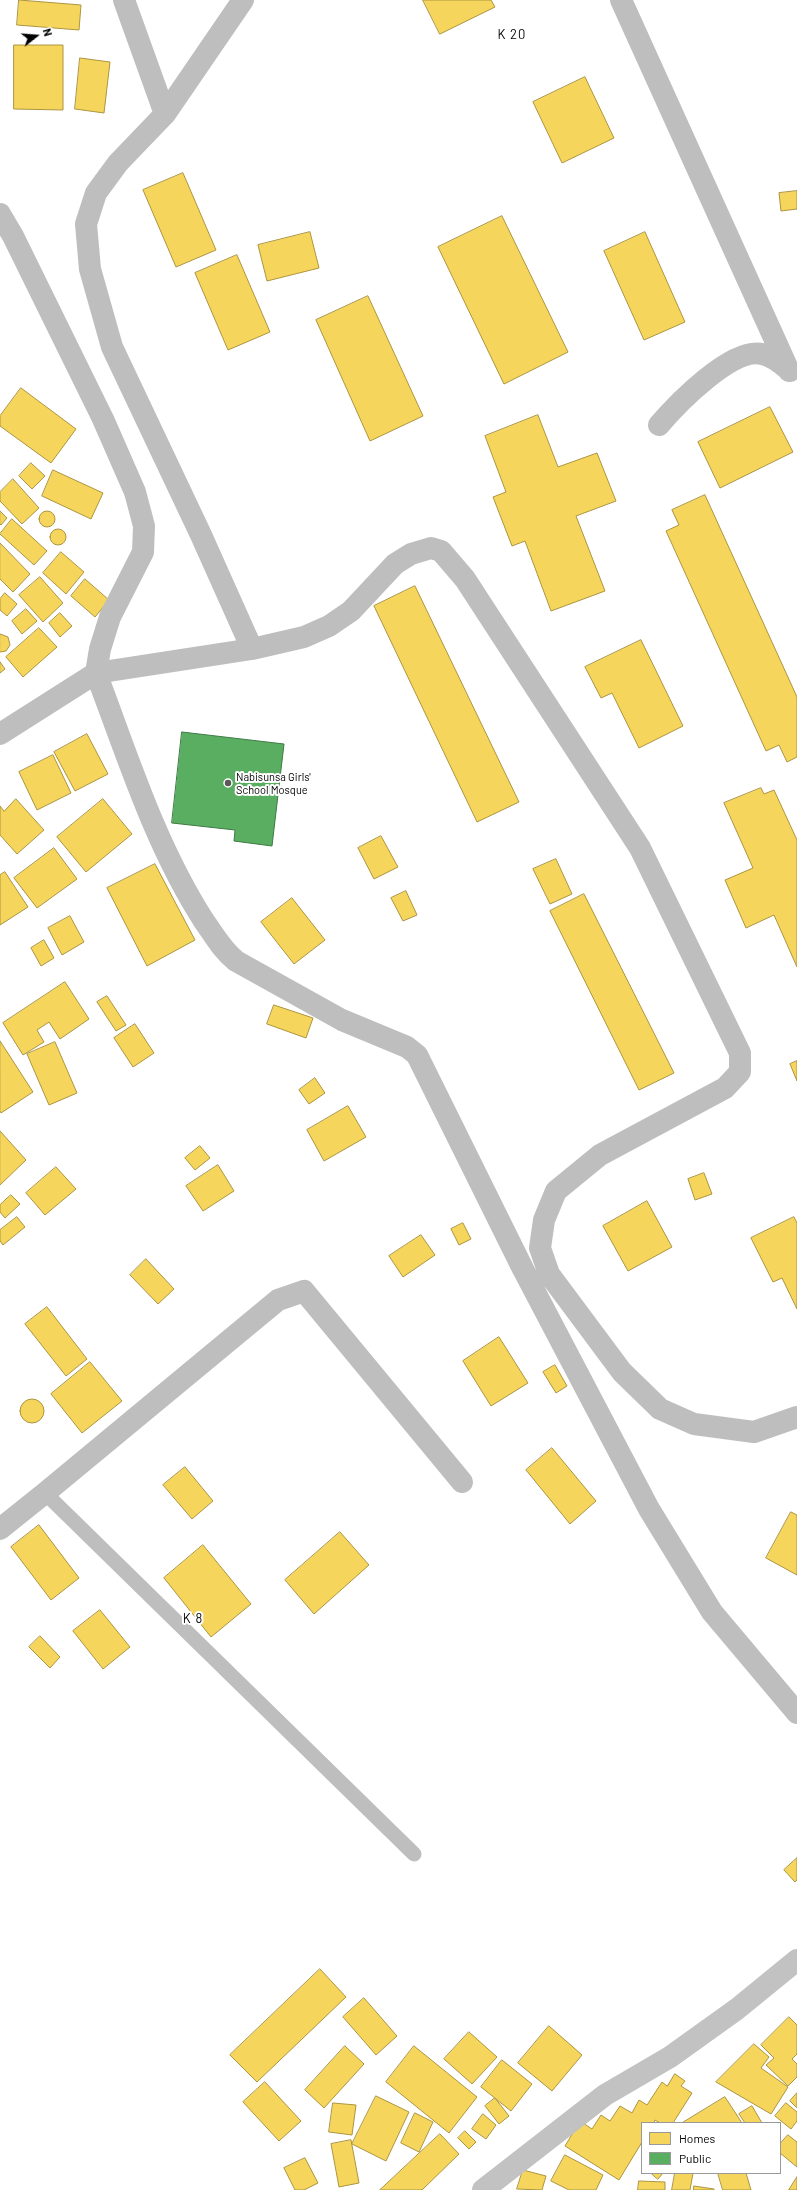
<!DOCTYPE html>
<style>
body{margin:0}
#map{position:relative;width:797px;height:2190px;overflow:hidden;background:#fff;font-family:Barlow,sans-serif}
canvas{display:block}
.legend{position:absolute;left:641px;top:2122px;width:140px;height:52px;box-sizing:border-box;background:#fff;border:1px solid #999;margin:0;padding:5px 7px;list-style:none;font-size:12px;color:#000}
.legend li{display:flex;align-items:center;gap:8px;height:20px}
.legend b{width:20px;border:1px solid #999}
.north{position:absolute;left:16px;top:16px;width:40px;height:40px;-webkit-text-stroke:3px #fff;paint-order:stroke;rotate:73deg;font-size:11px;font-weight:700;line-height:16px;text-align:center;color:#000}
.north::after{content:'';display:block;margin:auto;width:14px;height:18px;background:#000;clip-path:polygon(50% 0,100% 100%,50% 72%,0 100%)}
</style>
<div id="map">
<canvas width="797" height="2190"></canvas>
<ul class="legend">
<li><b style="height:11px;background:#f6d55c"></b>Homes</li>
<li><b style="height:11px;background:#5aae61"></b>Public</li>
</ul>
<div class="north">N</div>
</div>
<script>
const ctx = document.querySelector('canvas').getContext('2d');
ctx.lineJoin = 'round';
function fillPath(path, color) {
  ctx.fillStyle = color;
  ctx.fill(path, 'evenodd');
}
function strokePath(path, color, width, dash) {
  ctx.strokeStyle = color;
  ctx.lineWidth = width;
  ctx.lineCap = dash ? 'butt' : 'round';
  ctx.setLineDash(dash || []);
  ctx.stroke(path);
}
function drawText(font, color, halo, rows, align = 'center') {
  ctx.font = font + ' Barlow,sans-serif';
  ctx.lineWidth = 4;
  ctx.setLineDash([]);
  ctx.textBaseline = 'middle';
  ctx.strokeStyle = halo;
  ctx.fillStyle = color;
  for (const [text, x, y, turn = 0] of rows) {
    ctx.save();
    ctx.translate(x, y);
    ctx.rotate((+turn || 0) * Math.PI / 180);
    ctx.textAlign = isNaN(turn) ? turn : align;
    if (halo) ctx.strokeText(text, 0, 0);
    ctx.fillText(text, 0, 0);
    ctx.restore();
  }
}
const homes = new Path2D(`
 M19 0 81 5 79 30 17 25Z
 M423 0H491L495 7 440 34Z
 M14 45H63V110L14 109Z
 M80 58 110 62 104 113 75 109Z
 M585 77 614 138 562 163 533 102Z
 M183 173 216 250 176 267 143 190Z
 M797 191V209L781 211 779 193Z
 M502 216 568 352 504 384 438 247Z
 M310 232 319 268 267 281 258 245Z
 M645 232 685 322 644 340 604 251Z
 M237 255 270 332 228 350 195 273Z
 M368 296 423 416 370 441 316 320Z
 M21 388 76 429 51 463 0 426V416Z
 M770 407 793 452 720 488 698 442Z
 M538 415 558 467 597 453 616 501 576 516 605 591 551 611 525 541 512 546 493 497 506 492 485 436Z
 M31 463 45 476 32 489 19 476Z
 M53 470 103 493 91 519 42 496Z
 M13 479 39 508 22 524 0 501V492Z
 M705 495 797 697V757L787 762 779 745 766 751 666 531 679 525 672 510Z
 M39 519a8 8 0 1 1 16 0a8 8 0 1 1-16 0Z
 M0 511 7 518 1 525 0 524Z
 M12 519 47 551 34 565 0 534Z
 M50 537a8 8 0 1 1 16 0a8 8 0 1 1-16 0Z
 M0 543 30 574 13 592 0 579Z
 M61 552 84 572 66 594 43 573Z
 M40 577 63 603 43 622 19 595Z
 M85 579 109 600 95 617 71 596Z
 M415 586 519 802 477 822 374 606Z
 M5 593 17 604 7 616 0 610V599Z
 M26 609 37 621 22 634 12 621Z
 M60 613 72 626 60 637 49 623Z
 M39 628 57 647 23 677 6 657Z
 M0 634 8 637 10 645 6 651 0 652Z
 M641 640 683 726 639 748 612 693 601 698 585 667Z
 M0 662 5 669 0 673Z
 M87 734 108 774 75 791 54 752Z
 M53 755 71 793 37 810 19 772Z
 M761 788 764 794 774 790 797 840V967L774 915 746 928 725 880 753 868 724 803Z
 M16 799 44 830 17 854 0 835V806L4 811Z
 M103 799 132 834 86 872 57 837Z
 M381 836 398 867 374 879 358 848Z
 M54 848 77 879 37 908 14 878Z
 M556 859 572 894 550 904 533 869Z
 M155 864 195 940 147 966 107 888Z
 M5 872 28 907 0 925V875Z
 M406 891 417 915 403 921 391 898Z
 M584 894 674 1073 639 1090 550 911Z
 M292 898 325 940 294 964 261 922Z
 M70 916 84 942 62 955 48 928Z
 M44 940 54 958 41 966 31 948Z
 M65 982 89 1019 60 1039 49 1022 37 1030 44 1042 23 1055 3 1023Z
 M107 996 126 1025 116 1031 97 1002Z
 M274 1005 313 1018 306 1038 267 1024Z
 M135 1024 154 1053 133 1067 114 1038Z
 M0 1041 33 1092 1 1113 0 1111Z
 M55 1042 77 1093 49 1105 27 1054Z
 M797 1061V1081L790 1064Z
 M315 1078 325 1093 309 1104 299 1090Z
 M348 1106 366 1137 324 1161 307 1130Z
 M0 1131 26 1160 0 1185Z
 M200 1146 210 1158 195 1170 185 1158Z
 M218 1165 234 1191 203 1211 186 1186Z
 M56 1167 76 1189 45 1215 26 1193Z
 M704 1173 712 1194 695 1200 688 1179Z
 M11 1195 20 1204 5 1218 0 1212V1205Z
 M647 1201 672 1247 628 1271 603 1226Z
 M17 1217 25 1227 3 1245 0 1241V1230Z
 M794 1217 797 1223V1309L782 1278 773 1282 751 1238Z
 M463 1223 471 1239 459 1245 451 1229Z
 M421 1235 435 1255 403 1277 389 1256Z
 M146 1259 174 1289 158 1304 130 1275Z
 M47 1307 87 1359 66 1376 25 1324Z
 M499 1337 528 1383 491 1406 463 1361Z
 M90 1362 122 1401 82 1433 51 1394Z
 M555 1365 567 1386 556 1393 543 1372Z
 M20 1411a12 12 0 1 1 24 0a12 12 0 1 1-24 0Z
 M552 1448 596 1501 570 1524 526 1470Z
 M185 1467 213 1501 192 1519 163 1485Z
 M791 1512 797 1515V1575L766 1558Z
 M39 1525 79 1578 51 1600 11 1547Z
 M340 1532 369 1565 314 1614 285 1580Z
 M203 1545 251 1604 211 1637 164 1578Z
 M100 1610 130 1647 103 1669 73 1631Z
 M40 1636 60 1657 50 1668 29 1647Z
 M797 1858V1880L795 1882 784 1870Z
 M320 1969 346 1997 257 2082 230 2055Z
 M364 1998 397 2036 376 2055 343 2017Z
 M789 2017 797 2025V2054L792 2059 797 2064V2077L788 2086 766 2065 774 2058 761 2045Z
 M549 2026 582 2055 552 2091 518 2063Z
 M469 2032 497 2057 472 2084 444 2059Z
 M754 2044 769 2057 761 2068 788 2087 771 2114 716 2082Z
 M345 2046 364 2064 324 2108 305 2090Z
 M414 2046 477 2097 449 2133 386 2082Z
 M502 2060 532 2084 511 2111 481 2087Z
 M675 2074 685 2081 681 2086 692 2093 673 2123H660L655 2120 654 2123H642V2142L619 2180 565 2146 580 2121 592 2129 601 2115 610 2121 620 2106 632 2113 639 2100 647 2105 662 2082 667 2086Z
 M265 2082 301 2121 279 2141 243 2102Z
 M797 2093V2108L790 2101Z
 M376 2096 409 2112 386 2161 352 2144Z
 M725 2097 742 2123H682Z
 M495 2098 509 2116 499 2124 485 2106Z
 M333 2103 356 2105 352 2135 329 2132Z
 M786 2103 797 2112V2121L791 2129 775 2116Z
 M752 2106 762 2123H745L739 2114Z
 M415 2113 433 2122 419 2152 401 2143Z
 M483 2114 496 2125 486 2139 472 2129Z
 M465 2131 476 2142 469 2149 458 2138Z
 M440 2134 459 2154 422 2190H380Z
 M788 2135 797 2142V2167L780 2153V2144Z
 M351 2140 359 2183 339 2187 331 2144Z
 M565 2155 603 2175 596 2190H569L551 2181Z
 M305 2158 318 2183 304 2190H295L284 2168Z
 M523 2170 546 2176 542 2190 517 2189Z
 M651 2173H663L658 2179Z
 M675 2173H693L690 2190H672Z
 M718 2173H746L751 2190H723Z
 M797 2177V2190H789Z
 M639 2181 665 2182V2190H638Z
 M694 2186 714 2189V2190H694Z`);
fillPath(homes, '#f6d55c');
strokePath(homes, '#ac9540', 1);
const public = new Path2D(`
 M182 732 284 744 272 846 234 841 235 830 172 823Z`);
fillPath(public, '#5aae61');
strokePath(public, '#3f7a44', 1);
strokePath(new Path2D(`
 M45 1493 414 1854`), '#bebebe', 15);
strokePath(new Path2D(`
 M124 0 165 114 118 163 96 193 86 224 90 269 112 347 201 535 252 649
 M621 0 789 371
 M165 114 243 0
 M0 214 13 236 103 419 135 492 144 526 143 552 110 617 100 649 96 673C128 757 155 845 204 921 214 935 222 950 236 961L342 1020 407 1047 417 1055 523 1269 649 1509 712 1612 797 1713
 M659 425C677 404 732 347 762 354 773 356 782 364 790 371
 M0 734 96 673 252 649 304 637 329 626 351 611 395 564 411 554 431 548 441 551 465 579 640 848 740 1053V1072L725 1088 600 1155 556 1191 544 1220 540 1248 549 1274 622 1372 660 1409 694 1424 754 1432 797 1417
 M0 1529 45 1493 278 1300 304 1291 462 1482`), '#bebebe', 22);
strokePath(new Path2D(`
 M483 2190 605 2095 670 2057 737 2009 797 1960`), '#c2c2c2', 22);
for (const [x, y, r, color] of [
 [228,783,4,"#595959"]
]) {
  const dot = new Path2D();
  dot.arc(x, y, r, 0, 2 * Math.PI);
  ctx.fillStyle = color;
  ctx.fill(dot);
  strokePath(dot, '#fff', 1.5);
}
drawText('11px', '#000', '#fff', [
 ["Nabisunsa Girls'",236,777],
 ["School Mosque",236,790]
], 'left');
ctx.letterSpacing = '1px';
drawText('13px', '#000', '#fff', [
 ["K 20",512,35],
 ["K 8",193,1619]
]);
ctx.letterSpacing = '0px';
</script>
